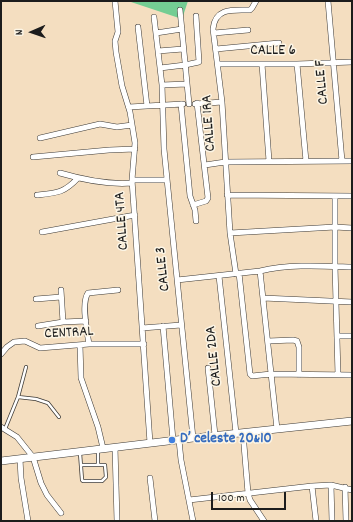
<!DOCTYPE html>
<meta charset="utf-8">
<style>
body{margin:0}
#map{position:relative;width:353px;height:522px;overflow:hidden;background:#f4dec0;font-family:Dekko,sans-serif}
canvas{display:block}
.frame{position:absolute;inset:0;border:2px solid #1c1c1c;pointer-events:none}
.north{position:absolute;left:12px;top:12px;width:40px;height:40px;-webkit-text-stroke:3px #fcf5e5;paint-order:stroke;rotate:268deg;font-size:11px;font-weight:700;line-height:16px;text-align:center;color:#1c1c1c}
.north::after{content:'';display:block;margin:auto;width:14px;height:18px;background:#1c1c1c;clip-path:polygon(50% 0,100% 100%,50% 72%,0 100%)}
.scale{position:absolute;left:211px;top:492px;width:75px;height:18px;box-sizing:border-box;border:2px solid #1c1c1c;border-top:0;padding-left:5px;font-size:12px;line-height:14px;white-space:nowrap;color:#1c1c1c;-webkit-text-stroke:3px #fcf5e5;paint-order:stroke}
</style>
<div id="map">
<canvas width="353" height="522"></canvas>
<div class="frame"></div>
<div class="north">N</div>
<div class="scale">100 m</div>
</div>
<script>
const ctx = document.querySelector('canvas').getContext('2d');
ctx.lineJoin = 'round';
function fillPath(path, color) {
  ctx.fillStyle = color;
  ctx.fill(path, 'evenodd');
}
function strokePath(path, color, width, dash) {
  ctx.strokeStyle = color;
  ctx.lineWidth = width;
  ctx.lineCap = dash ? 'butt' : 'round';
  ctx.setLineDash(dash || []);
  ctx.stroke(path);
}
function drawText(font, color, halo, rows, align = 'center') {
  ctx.font = font + ' Dekko,sans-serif';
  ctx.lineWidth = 3;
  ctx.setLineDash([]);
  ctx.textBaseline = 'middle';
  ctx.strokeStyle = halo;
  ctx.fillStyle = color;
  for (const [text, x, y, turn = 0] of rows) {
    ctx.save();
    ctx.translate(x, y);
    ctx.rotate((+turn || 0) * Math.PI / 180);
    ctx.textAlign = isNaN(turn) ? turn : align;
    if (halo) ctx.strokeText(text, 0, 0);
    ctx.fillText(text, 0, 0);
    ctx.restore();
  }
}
fillPath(new Path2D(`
 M128 1H188L182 19Z`), '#74cd93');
const service = new Path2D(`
 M18 397 36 399 48 403 59 417
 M5 429 18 397 26 367
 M80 453 82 480 83 481H102L106 477 105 465H98V450
 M81 465H98`);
const minor = new Path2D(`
 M115 1 118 32 115 41 116 52 122 86 130 112 135 143 132 180 150 443
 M328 1 342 161
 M180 10 189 104
 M154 17 162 85 164 149 193 438
 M138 27 147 106
 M156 33 182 29
 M214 33 248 30
 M216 49 279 43
 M158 51 183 49
 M218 64H297L352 62
 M262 64 269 161
 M297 64 306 161
 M160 68 185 65 199 62 196 16
 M162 85 187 84
 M181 104 190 196 195 210 196 221
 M195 104 222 102
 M129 107 183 104
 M40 138 100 124 117 127 132 125
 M33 157 109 150 135 149
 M205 165 225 162 352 161
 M60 173C84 180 107 185 132 183
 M132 180H167
 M37 195C57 193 64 193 78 178
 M227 195 352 196
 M335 196V266L338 375
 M193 205 206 201 208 198 197 103
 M42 232 135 215
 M230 233 335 227 352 228
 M260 271 277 429
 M239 273 250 374 252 376 271 374 352 375
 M236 274 230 233 222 102 213 29C215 7 234 10 250 10L252 8 256 1
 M219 276 236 433
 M177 280 260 271C290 264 321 266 352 267
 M61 290 63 322 86 321
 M263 298 352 302
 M36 299 61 297
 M38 326 63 322
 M163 326 173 440
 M142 328 181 325
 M337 336H352
 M268 341 293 340 297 341 299 347V375
 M89 344C87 331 81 303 88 293L118 290
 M80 345 81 378 98 427 103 448
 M1 354 7 347 14 342 25 341 40 348 89 344H144
 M208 368 215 435
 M1 427 17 437 33 457 41 483 47 495 61 513
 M243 433 248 493 250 500 264 521
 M179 440 181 460 193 521
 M115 447 117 521
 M20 459 21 478 28 521
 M150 478 155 521
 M331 485 332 521
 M312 486 316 521
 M345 487 346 521
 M189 500 312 486 331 485 352 490`);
const secondary = new Path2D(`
 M1 461 193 438 352 421`);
strokePath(service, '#3c3935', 4);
strokePath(minor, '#3c3935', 6);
strokePath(secondary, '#3c3935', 8);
strokePath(service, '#fff', 2.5);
strokePath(minor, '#fff', 5);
strokePath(secondary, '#fff', 7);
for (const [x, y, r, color] of [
 [172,440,4,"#3f7fe0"]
]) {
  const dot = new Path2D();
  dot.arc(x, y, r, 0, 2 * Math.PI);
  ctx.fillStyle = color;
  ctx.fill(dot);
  strokePath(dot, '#fcf5e5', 1.5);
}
drawText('15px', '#1c1c1c', '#fcf5e5', [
 ["CALLE 6",273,52],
 ["CALLE F",323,82,-95],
 ["CALLE 1RA",210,123,-94],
 ["CALLE 4TA",123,221,-94],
 ["CALLE 3",164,269,-96],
 ["CENTRAL",69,334,-3],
 ["CALLE 2DA",215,356,-96]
]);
drawText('bold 15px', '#366cbe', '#fcf5e5', [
 ["D’ celeste 20&10",180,440]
], 'left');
</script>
